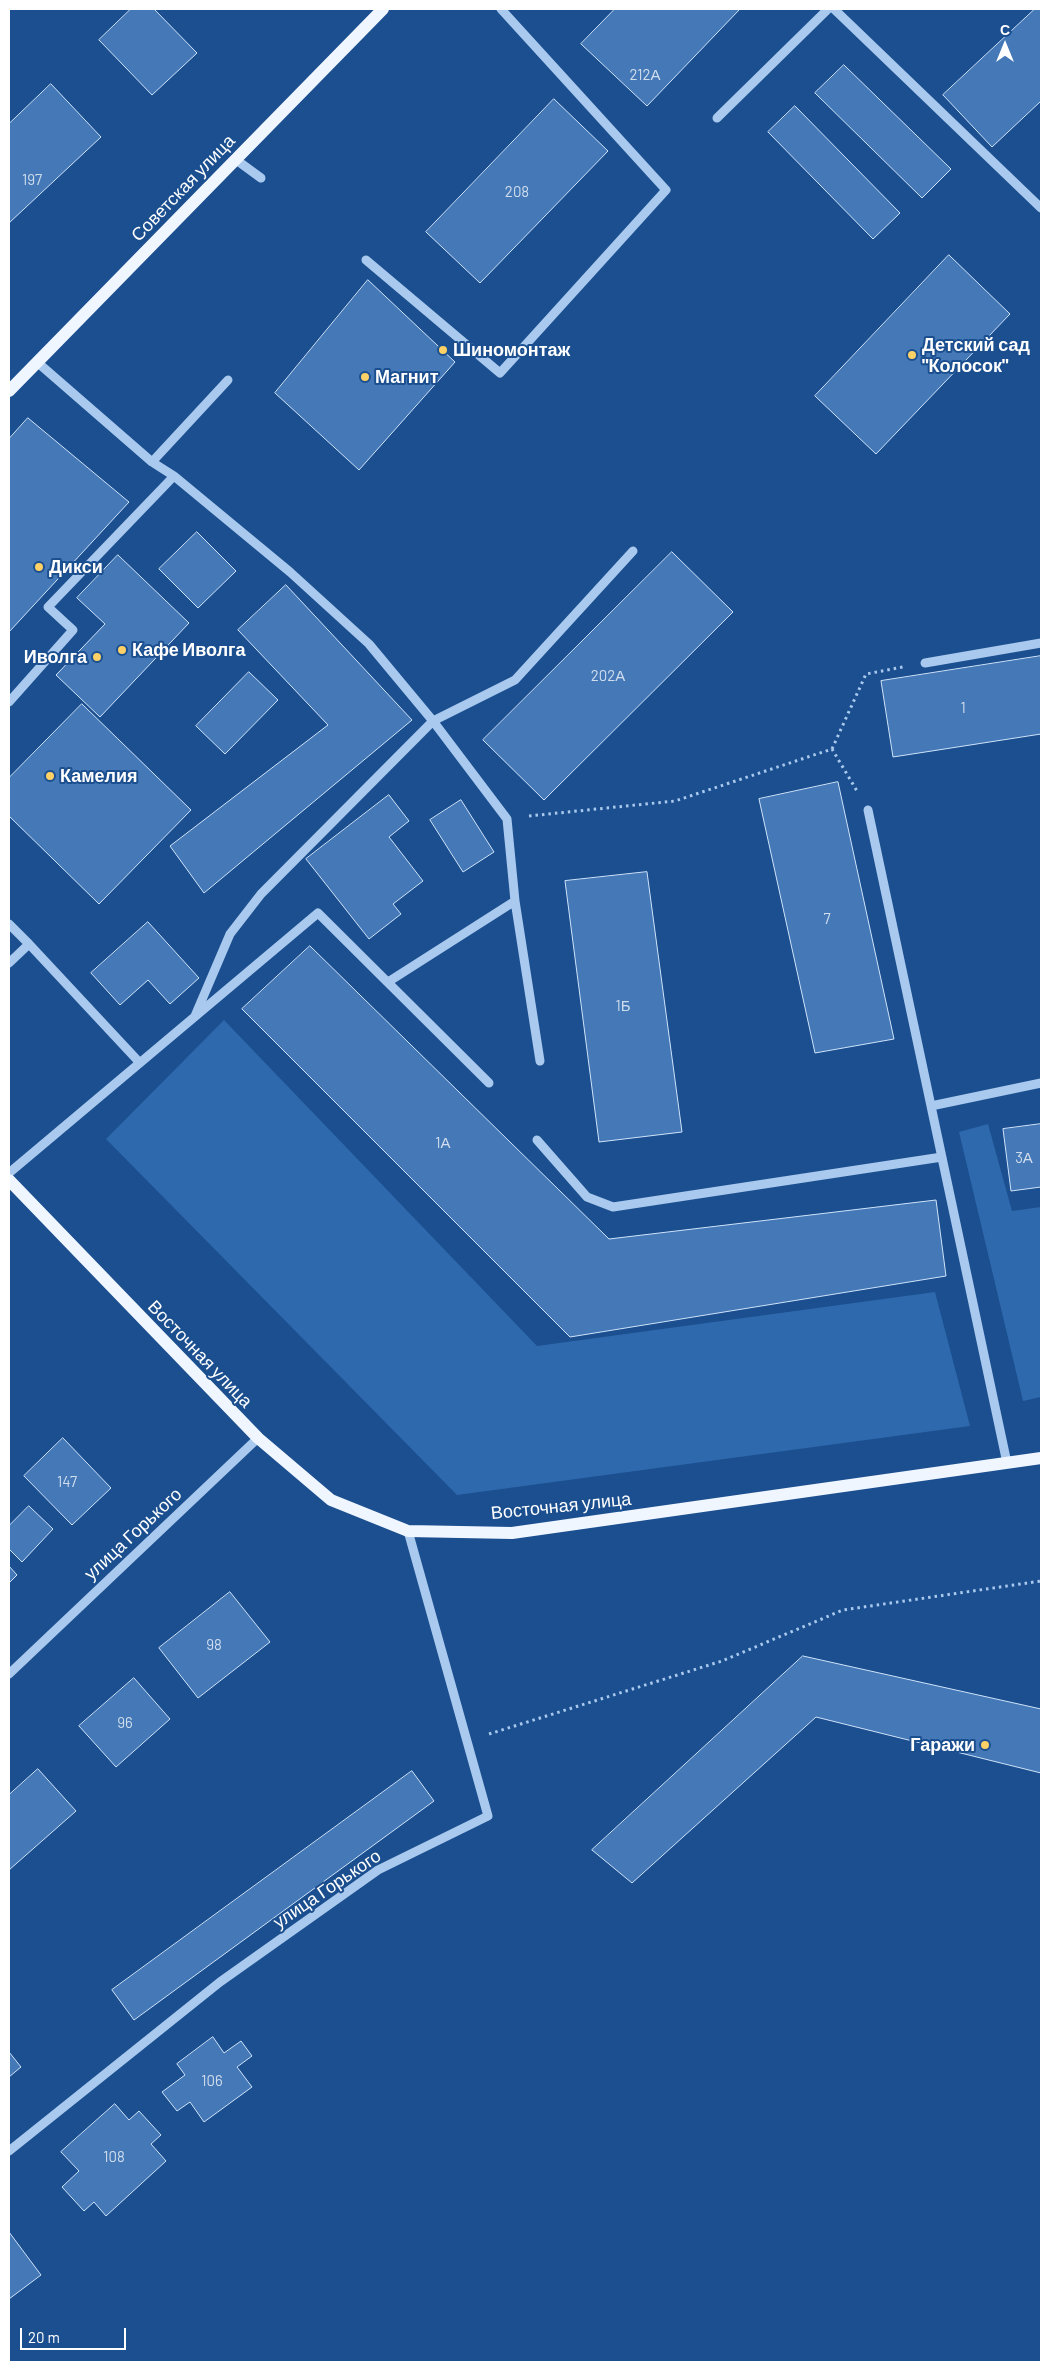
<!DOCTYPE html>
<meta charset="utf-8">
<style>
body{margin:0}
#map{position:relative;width:1050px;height:2371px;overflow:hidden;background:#1b4f8f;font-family:Barlow,sans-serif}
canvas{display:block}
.frame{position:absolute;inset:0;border:10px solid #fff;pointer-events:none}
.north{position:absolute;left:980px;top:20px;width:50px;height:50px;-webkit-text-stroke:4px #1b4f8f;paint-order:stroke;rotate:0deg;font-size:14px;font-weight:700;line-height:20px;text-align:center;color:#fff}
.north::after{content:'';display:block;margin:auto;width:18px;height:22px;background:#fff;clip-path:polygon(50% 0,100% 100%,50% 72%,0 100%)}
.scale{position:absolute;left:20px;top:2328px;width:106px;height:22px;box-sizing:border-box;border:2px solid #fff;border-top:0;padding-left:6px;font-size:15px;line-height:18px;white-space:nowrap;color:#fff;-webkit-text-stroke:4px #1b4f8f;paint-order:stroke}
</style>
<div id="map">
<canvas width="1050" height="2371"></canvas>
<div class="frame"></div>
<div class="north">С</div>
<div class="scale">20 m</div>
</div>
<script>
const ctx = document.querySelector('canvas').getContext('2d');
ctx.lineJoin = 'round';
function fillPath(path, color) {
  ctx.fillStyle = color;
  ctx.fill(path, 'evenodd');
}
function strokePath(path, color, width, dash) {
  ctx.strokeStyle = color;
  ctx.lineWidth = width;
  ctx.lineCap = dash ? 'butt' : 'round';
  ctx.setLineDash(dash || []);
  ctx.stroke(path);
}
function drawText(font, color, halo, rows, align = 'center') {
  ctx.font = font + ' Barlow,sans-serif';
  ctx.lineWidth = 4;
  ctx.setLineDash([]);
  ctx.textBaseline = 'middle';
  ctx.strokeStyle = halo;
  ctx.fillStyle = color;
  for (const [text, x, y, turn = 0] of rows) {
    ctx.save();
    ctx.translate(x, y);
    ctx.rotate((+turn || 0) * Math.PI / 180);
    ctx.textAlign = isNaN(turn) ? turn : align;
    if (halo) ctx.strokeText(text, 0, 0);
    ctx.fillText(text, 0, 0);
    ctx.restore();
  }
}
fillPath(new Path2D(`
 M224 1020 537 1346 935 1292 970 1426 457 1495 106 1139Z
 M988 1124 1012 1211 1041 1207V1397L1023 1401 959 1132Z`), '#2e69ad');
const building = new Path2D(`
 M131 9H154L197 53 152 95 99 40Z
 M615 9H740L647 106 581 44Z
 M1035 9H1041V101L992 147 943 95Z
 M844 65 951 169 922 198 815 93Z
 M51 84 101 137 9 223V124Z
 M554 99 608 151 480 283 426 232Z
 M795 106 900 213 873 239 768 132Z
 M949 255 1010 314 876 454 815 396Z
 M368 280 455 362 359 470 275 393Z
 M28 418 129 502 9 632V439Z
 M197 532 236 571 198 608 159 569Z
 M672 552 733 612 544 800 483 740Z
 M118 555 189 623 100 717 56 675 105 624 77 598Z
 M286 585 412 720 204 893 170 846 328 725 238 630Z
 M1041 656V734L893 757 881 681Z
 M249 672 278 700 225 754 196 726Z
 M82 704 191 810 99 904 9 816V778Z
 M838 782 894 1039 815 1053 759 799Z
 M389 795 409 821 389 837 423 881 393 904 401 914 369 939 306 859Z
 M461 800 494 852 463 872 430 820Z
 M647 872 682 1132 599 1142 565 881Z
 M148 922 199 978 170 1004 148 980 120 1005 91 973Z
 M310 946 609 1239 936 1200 946 1276 570 1337 242 1009Z
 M1041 1124V1187L1011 1191 1003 1129Z
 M63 1438 111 1488 72 1525 24 1476Z
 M29 1506 53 1529 22 1562 9 1549V1526Z
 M9 1566 17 1575 9 1583Z
 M230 1592 270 1642 198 1698 159 1648Z
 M803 1656 1041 1709V1773L816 1717 632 1883 592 1850Z
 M134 1678 170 1719 116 1767 79 1726Z
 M38 1769 76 1811 9 1870V1795Z
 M412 1771 434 1801 134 2020 112 1990Z
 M213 2037 224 2053 241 2041 252 2056 237 2067 252 2087 204 2122 190 2102 177 2111 162 2092 185 2075 177 2064Z
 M9 2052 21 2067 9 2077Z
 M115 2104 129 2120 139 2111 161 2135 151 2144 166 2161 106 2216 94 2202 84 2211 62 2187 79 2171 61 2152Z
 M9 2232 41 2275 9 2299Z`);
fillPath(building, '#4478b7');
strokePath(building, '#cfe3fa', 1);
strokePath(new Path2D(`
 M832 749 866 674 903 667
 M529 816 675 801 832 749 857 791
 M489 1734 722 1661 843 1610 1041 1581`), '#a9c9ee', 3, [2.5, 4]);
strokePath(new Path2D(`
 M834 9 1041 208
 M717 118 828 9
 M235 159 261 178
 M366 260 500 373 666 190 501 9
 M37 362 152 462 174 476 290 572 369 644 433 721 261 894 230 934 195 1016
 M152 462 228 380
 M925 663 1041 643
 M9 702 73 630 48 607 174 476
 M868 810 1007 1463
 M9 924 29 944 9 963
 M29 944 140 1063
 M388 982 515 901
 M540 1061 515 901 507 819 433 721 515 680 633 551
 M931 1106 1041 1083
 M537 1140 587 1197 613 1207 942 1157
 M9 1173 318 913 489 1083
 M9 1674 258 1438
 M9 2151 220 1982 378 1870 488 1816 408 1531`), '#a9c9ee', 9);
strokePath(new Path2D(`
 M9 391 383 9
 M9 1180 258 1438 331 1500 408 1531 512 1533 1041 1458`), '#f0f6ff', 12);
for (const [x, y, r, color] of [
 [443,350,5,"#ffd166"],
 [912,355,5,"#ffd166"],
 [365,377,5,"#ffd166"],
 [39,567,5,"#ffd166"],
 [122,650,5,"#ffd166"],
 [97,657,5,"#ffd166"],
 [50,776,5,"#ffd166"],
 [985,1745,5,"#ffd166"]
]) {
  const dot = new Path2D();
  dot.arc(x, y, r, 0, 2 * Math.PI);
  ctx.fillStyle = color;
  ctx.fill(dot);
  strokePath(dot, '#1b4f8f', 2);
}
drawText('15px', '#d0dded', null, [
 ["212А",645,75],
 ["197",32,180],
 ["208",517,192],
 ["202А",608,676],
 ["1",963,708],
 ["7",827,919],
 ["1Б",623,1006],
 ["1А",443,1143],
 ["3А",1024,1158],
 ["147",67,1482],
 ["98",214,1645],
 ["96",125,1723],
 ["106",212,2081],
 ["108",114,2157]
]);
drawText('18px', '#fff', '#1b4f8f', [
 ["Советская улица",183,188,-46],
 ["Восточная улица",200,1354,46],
 ["Восточная улица",561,1506,-6],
 ["улица Горького",133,1534,-43],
 ["улица Горького",327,1889,-34]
]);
drawText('bold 18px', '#fff', '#1b4f8f', [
 ["Детский сад",922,345],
 ["\"Колосок\"",922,366],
 ["Шиномонтаж",453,350],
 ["Магнит",375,377],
 ["Дикси",49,567],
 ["Кафе Иволга",132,650],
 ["Иволга",87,657,"right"],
 ["Камелия",60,776],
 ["Гаражи",975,1745,"right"]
], 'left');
</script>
